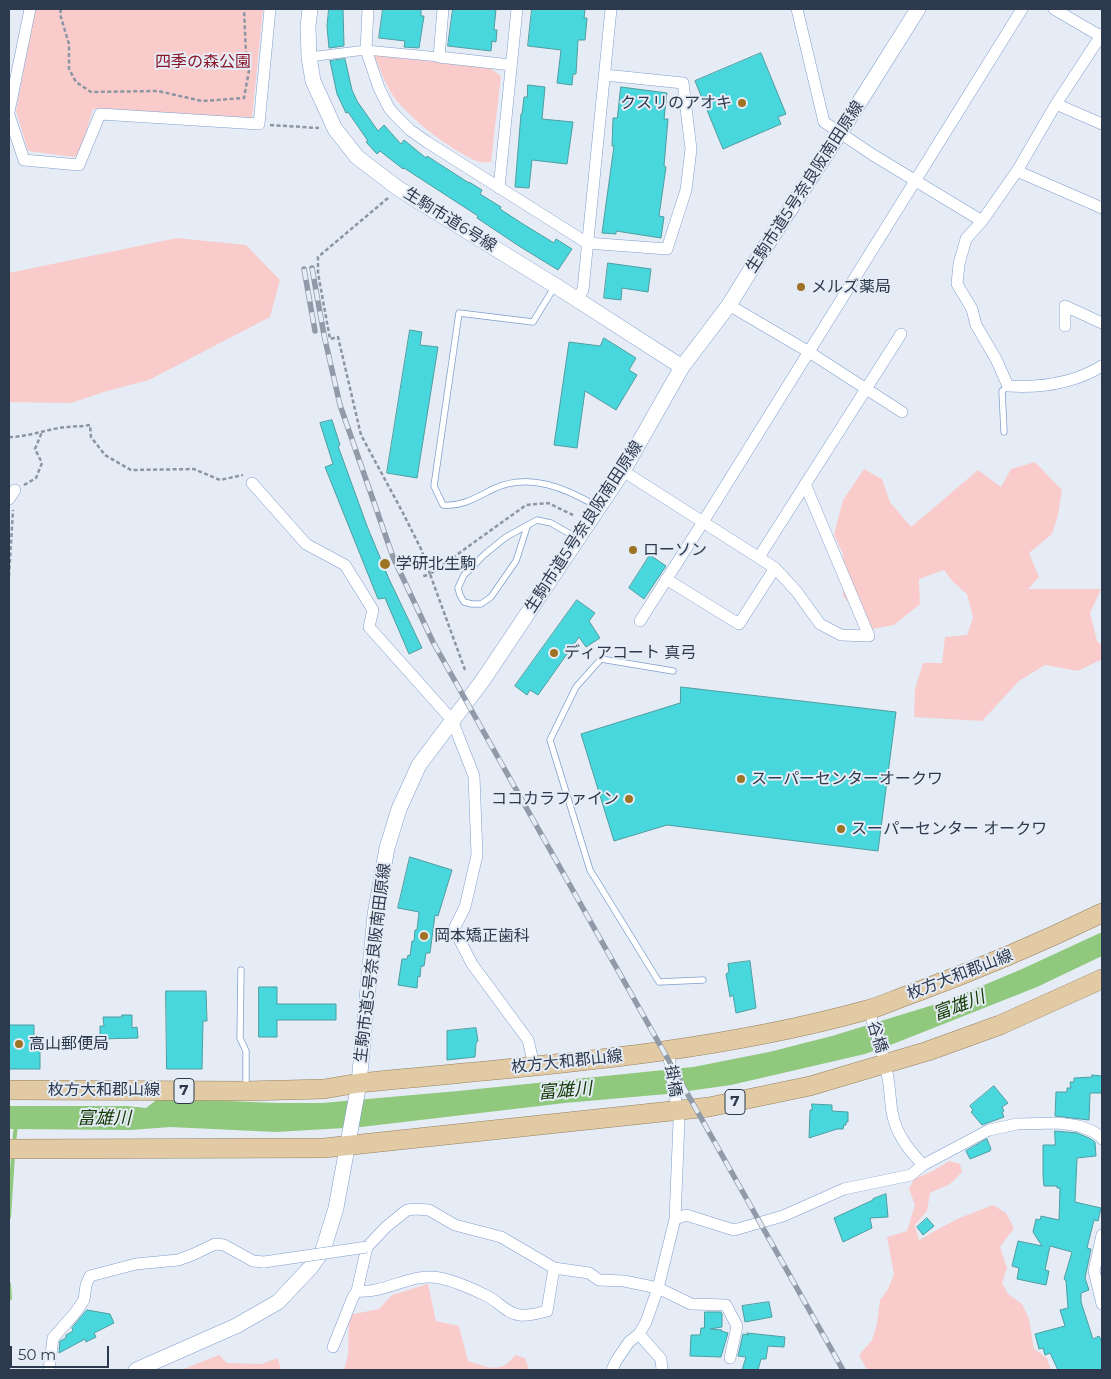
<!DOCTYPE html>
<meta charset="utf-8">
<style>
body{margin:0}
#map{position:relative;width:1111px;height:1379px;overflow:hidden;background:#e5ecf6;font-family:Montserrat,sans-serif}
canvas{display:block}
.frame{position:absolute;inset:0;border:10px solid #2d3a4d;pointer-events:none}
.scale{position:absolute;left:10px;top:1346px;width:99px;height:22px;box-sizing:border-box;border:2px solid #2d3a4d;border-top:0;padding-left:6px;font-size:15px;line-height:18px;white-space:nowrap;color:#2d3a4d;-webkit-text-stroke:4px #e5ecf6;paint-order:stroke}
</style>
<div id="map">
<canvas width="1111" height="1379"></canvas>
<div class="frame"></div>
<div class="scale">50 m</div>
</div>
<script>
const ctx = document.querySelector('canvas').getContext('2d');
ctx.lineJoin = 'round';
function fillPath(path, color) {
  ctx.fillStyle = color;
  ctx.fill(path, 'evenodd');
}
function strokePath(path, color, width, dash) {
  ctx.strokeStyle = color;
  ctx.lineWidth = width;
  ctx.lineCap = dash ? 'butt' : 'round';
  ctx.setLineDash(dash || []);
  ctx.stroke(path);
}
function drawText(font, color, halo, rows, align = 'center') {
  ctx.font = font + ' Montserrat,"Noto Sans JP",sans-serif';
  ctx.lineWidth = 4;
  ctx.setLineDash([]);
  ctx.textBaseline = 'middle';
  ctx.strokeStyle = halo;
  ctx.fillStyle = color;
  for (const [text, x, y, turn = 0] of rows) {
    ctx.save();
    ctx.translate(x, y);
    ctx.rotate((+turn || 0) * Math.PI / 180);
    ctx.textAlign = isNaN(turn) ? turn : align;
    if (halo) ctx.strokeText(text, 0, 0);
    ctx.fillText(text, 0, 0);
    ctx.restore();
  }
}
fillPath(new Path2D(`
 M35 9H263L252 118 93 109 80 153 74 157 28 151 16 111Z
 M374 55 490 68 501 76 491 162C487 162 483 163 479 162 452 151 411 120 394 97 385 84 380 69 374 55Z
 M177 238 246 245 280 280 270 317 149 380 107 391 71 403 9 402V273Z
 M1035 462 1062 490 1058 515 1052 534 1029 553 1039 577 1028 589H1101L1090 613 1097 641 1102 646V659L1078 671 1045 665 1019 681 982 721 914 717 915 689 923 663H942L945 637 967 635 973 618 967 594 953 582 944 570 919 579 920 604 894 625 872 629 843 596V554L834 535 843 500 864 469 882 479 890 502 911 527 978 470 1001 487 1011 469Z
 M949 1161 960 1164 962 1172 950 1184 930 1193 927 1211 915 1225 919 1240 957 1219 993 1205 1006 1213 1014 1228 1000 1247 1007 1268 1002 1283 1008 1294 1022 1304 1029 1319 1034 1349 1047 1358 1051 1370H867L859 1355 872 1340 877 1324 880 1300 888 1289 894 1274 887 1237 907 1231 915 1205 909 1189 914 1179 933 1171Z
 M428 1284 436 1321 459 1326 468 1361C488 1367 501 1375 515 1355L525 1358 529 1370H344L348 1354 349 1315 379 1309 392 1295Z
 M219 1355 227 1363 261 1364 278 1358 281 1370H181Z`), '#f9cccb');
fillPath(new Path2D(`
 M1102 932V956L1037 987 893 1044 865 1054 731 1085 667 1094 565 1103 361 1127 276 1132 170 1127 131 1130 9 1129V1106H127L146 1108 159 1098 276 1103H322L458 1091 693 1067 769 1052 832 1036 946 1001 1022 969Z`), '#90c97e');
strokePath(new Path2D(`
 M14 1143 16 1125
 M9 1217 13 1155
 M9 1284 10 1298 9 1299`), '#90c97e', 4);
const building = new Path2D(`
 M329 9H343L344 46 329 48 327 27Z
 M383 9H421V16H424L419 48 404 47 405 41 379 38Z
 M453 9H496L494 30H497L496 42 492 41 491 51 448 46Z
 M532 9H585L584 18H587L585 40H578L576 74H573L572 85 557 83 561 50 528 46Z
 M761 53 786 114 778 117 781 124 723 149 695 81Z
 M345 59 352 90 357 101 378 131 384 125 401 144 404 140 426 158 427 156 469 183V182L482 190 480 194 501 207 500 209 523 224 554 243 556 239 572 249 558 270 519 246 477 218 478 216 404 168 403 169 380 151 377 154 366 142 368 141 348 112 346 113 337 94 330 61Z
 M528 85 545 87 542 119 573 122 567 164 532 160 529 188 515 187 521 114H522L524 97H527Z
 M621 87 667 93 664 119H668L664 166 666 167 659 216 664 217 661 238 616 231V234L602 233 614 146H612L613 118H617Z
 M608 263 651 269 648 292 622 288 621 300 604 298Z
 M410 330 422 332 420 345 438 347 417 478 387 473Z
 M604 338 636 358 629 370 637 375 616 410 585 391 577 448 554 445 569 342 600 346Z
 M332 420 340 445 338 446 367 526 389 579 422 648 409 654 385 598 378 599 325 467 333 464 320 423Z
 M650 555 666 566 644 599 629 588Z
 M577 600 595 613 589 621 600 638 586 647 579 637 538 695 530 690 527 695 515 686Z
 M681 687 896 712 878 851 667 825 614 841 581 734 680 703Z
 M410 857 452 870 438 916 435 915 430 953H426L424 966H421L420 977 418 976 417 988 398 985 402 959H407L408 955 410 956 412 941H414L415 930H417L419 912 398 908Z
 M750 961 756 1008 736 1013 733 995 730 997 726 974 729 972 728 964Z
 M259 987H277V1004H336V1020H277V1037H259Z
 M166 991H206L207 1021H203L202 1069H167Z
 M122 1015H132V1028L137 1027 138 1038 100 1039V1026H104L103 1017H122Z
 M9 1025H34V1039H40V1069H9Z
 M476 1028 478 1041 476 1043 475 1057 447 1060V1031Z
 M1092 1075 1102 1076V1093H1090L1089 1120 1055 1116 1056 1092H1067V1088H1071L1070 1082H1074V1078L1092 1077Z
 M994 1086 1008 1103 1002 1107 1004 1111 1002 1112 1004 1117 982 1125 971 1112 973 1110 970 1106Z
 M812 1104 832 1105V1111L848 1112V1122H846V1125H844L843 1129H837L809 1138 810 1110H812Z
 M1055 1131 1077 1133 1089 1138 1095 1142 1096 1156 1077 1158 1075 1202 1101 1208 1098 1221 1094 1220 1087 1248 1091 1249 1085 1278 1089 1290 1081 1293V1302L1093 1339 1099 1336 1102 1342V1370H1058L1050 1353 1045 1355 1043 1348 1039 1349 1035 1334 1065 1326 1060 1310 1068 1308 1066 1281 1064 1279 1072 1252 1050 1246 1045 1270 1049 1271 1046 1285 1017 1279 1019 1268 1012 1266 1018 1241 1042 1246 1033 1232 1036 1219 1040 1220 1041 1216 1059 1220 1060 1188H1057V1186H1044L1043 1176V1145H1055Z
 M987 1139 991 1149 990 1151 970 1159 966 1151Z
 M886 1194 888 1217 870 1218 872 1228 843 1242 834 1218 873 1200V1199Z
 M927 1218 934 1226 923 1235 917 1227Z
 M769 1302 772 1317 745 1322 742 1306Z
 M87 1310 110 1314 114 1323 94 1333 96 1337 86 1342 85 1339 59 1353 60 1341 66 1338V1335L73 1331 72 1328Z
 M705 1312H721L722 1314V1327L710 1329 722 1330 721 1331 728 1333 721 1357 690 1356 691 1335H700L701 1328H704Z
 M747 1333 785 1337 784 1347 768 1346 766 1359H761L758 1370H742L746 1357 738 1356 743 1334 748 1335Z`);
fillPath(building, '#47d7dc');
strokePath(building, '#4f9da0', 1);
const service = new Path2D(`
 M555 286 533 322 459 313 434 486 443 505C462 507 477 497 493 489 529 472 566 488 598 507
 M1004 432 1002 391 1008 386
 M527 527 516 561 491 597 481 604H472L464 602 460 595 458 588 464 575 485 554 506 537 537 520 551 523 577 538
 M673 671 601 659 576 687 550 740 590 870 659 982 703 980
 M241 970 240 1038 246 1051V1089`);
const pedestrian = new Path2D(`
 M309 57 366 50 439 57`);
const minor = new Path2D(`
 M368 9 366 50 379 88 389 108 394 114 410 130 427 142 587 243 667 249 686 190 691 149 683 83 605 75
 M443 9 439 57 511 65
 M797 9 824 122 873 155 982 221
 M1054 9 1102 37
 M1102 34 1056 104 1017 171 982 221 966 239 959 264 957 284 972 309 976 325 996 359 1008 386C1041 388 1074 383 1102 366
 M1056 104 1102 124
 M9 112 30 9
 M9 115 24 160 79 165 100 114 259 124 270 9
 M1017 171 1102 208
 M499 188 517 9
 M576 299 583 290 611 9
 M729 305 809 352 902 412
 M1065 326V306L1102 323
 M623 471 775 568 797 592 820 624 841 635 869 636 805 484
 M252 483 306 544 345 565 373 610 369 627 452 720 474 776 477 855 465 907 454 929 472 964 528 1040 534 1065
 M9 499 15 490
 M759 557 901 334
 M666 579 739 624 775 568
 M640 621 703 522 1022 9
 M869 1010C875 1031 883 1052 887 1073 890 1086 890 1100 892 1112 896 1134 908 1149 923 1165
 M675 1219 686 1215 734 1230 783 1216 844 1189 911 1175 923 1165 989 1130 1017 1124 1059 1123 1079 1126 1092 1131 1100 1136 1102 1139
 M1102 1235 1094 1271 1102 1304
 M357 1291C386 1294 411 1272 440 1278 454 1281 475 1290 487 1296 499 1302 507 1314 520 1315 529 1316 539 1313 547 1311L554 1268
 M639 1334 661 1359 662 1370
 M333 1347 353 1297 357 1291 367 1247 386 1227 407 1210 416 1209 429 1210 455 1225 501 1237 554 1268 589 1273 599 1280 624 1281 658 1288 691 1304 726 1305 737 1326 730 1358
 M49 1370 53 1338 75 1313 84 1300 86 1285 90 1276 136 1264 178 1260 192 1255 215 1244 224 1245 253 1261 264 1262
 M612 1370 616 1361 629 1342 639 1334 646 1322 658 1288 675 1219 679 1121 668 1051`);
const tertiary = new Path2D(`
 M310 9 308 26 309 57 313 81 335 129 357 157 399 189 556 286 682 367
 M136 1370 236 1326 278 1302 311 1267 323 1250 336 1208 359 1083 375 915 387 848 399 809 419 765 483 680 623 471 682 367 729 305 760 255 840 133 918 9`);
const primary = new Path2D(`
 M9 1090 246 1091 324 1089 359 1083C529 1066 701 1056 867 1010 883 1006 898 998 914 993 979 969 1040 943 1102 913
 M9 1149 324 1148 709 1107 810 1086 928 1051 1000 1025 1102 979`);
strokePath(service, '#7f9ecd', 7);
strokePath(pedestrian, '#7f9ecd', 10);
strokePath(minor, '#7f9ecd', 12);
strokePath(tertiary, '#7f9ecd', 16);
strokePath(primary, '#96815f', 20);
strokePath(new Path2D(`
 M61 9 60 14 69 44V69L76 82 91 92 158 91 202 101 244 98 250 65 246 54 244 9
 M270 125 319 128
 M388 198 318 257V273L330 339 338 337 361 435 403 513 421 549 430 574 421 577
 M9 437C26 437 42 431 59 428 69 426 79 427 90 425L91 437 105 455 131 470 194 469 220 480 243 475
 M24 485 36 478 42 463 35 449 42 432
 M9 576 13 510
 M465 670 430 574 526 505 548 503 573 515`), '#8b95a3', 2.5, [4, 2.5]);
strokePath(service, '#fff', 5.5);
strokePath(pedestrian, '#fff', 9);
strokePath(minor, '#fff', 11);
strokePath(tertiary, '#fff', 15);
strokePath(primary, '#e2caa4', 19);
const rail = new Path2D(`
 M312 268 324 335 340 405 393 557 433 642 843 1370
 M304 269 315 331`);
strokePath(rail, '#909aa8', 5.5);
strokePath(rail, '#e5ecf6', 4, [11]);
const minorBridge = new Path2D(`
 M264 1262 367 1247`);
strokePath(minorBridge, '#7f9ecd', 12, []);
strokePath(minorBridge, '#fff', 11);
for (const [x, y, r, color] of [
 [742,103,5,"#9e7323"],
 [801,287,5,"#9e7323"],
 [633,550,5,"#9e7323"],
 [385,564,6,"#9e7323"],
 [554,653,5,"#9e7323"],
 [741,779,5,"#9e7323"],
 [629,799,5,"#9e7323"],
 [841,829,5,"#9e7323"],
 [424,936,5,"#9e7323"],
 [19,1044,5,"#9e7323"]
]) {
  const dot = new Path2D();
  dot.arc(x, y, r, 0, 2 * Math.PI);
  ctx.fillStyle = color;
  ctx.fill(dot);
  strokePath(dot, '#e5ecf6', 2);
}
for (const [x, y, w] of [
 [184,1091,20],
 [735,1102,20]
]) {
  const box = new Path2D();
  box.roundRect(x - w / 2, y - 12.5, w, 25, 4);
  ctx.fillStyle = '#e5ecf6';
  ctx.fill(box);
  strokePath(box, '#2d3a4d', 1);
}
drawText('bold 15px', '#2d3a4d', null, [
 ["7",184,1091],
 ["7",735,1102]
]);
drawText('16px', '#8b172a', '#e5ecf6', [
 ["四季の森公園",203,62]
]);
drawText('16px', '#2d3a4d', '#e5ecf6', [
 ["クスリのアオキ",732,103,"right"],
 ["メルズ薬局",811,287],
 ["ローソン",643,550],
 ["学研北生駒",396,564],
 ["ディアコート 真弓",564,653],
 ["スーパーセンターオークワ",751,779],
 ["ココカラファイン",619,799,"right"],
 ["スーパーセンター オークワ",851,829],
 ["岡本矯正歯科",434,936],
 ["高山郵便局",29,1044]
], 'left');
drawText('16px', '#2d3a4d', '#e5ecf6', [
 ["生駒市道5号奈良阪南田原線",805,187,-57],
 ["生駒市道6号線",450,220,32],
 ["生駒市道5号奈良阪南田原線",584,527,-57],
 ["生駒市道5号奈良阪南田原線",373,963,-83],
 ["枚方大和郡山線",960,975,-21],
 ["谷橋",877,1037,73],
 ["枚方大和郡山線",567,1062,-6],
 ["掛橋",673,1081,81],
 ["枚方大和郡山線",104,1090]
]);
drawText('italic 18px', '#143a05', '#e5ecf6', [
 ["富雄川",959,1006,-21],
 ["富雄川",565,1091,-5],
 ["富雄川",104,1119]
]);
</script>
